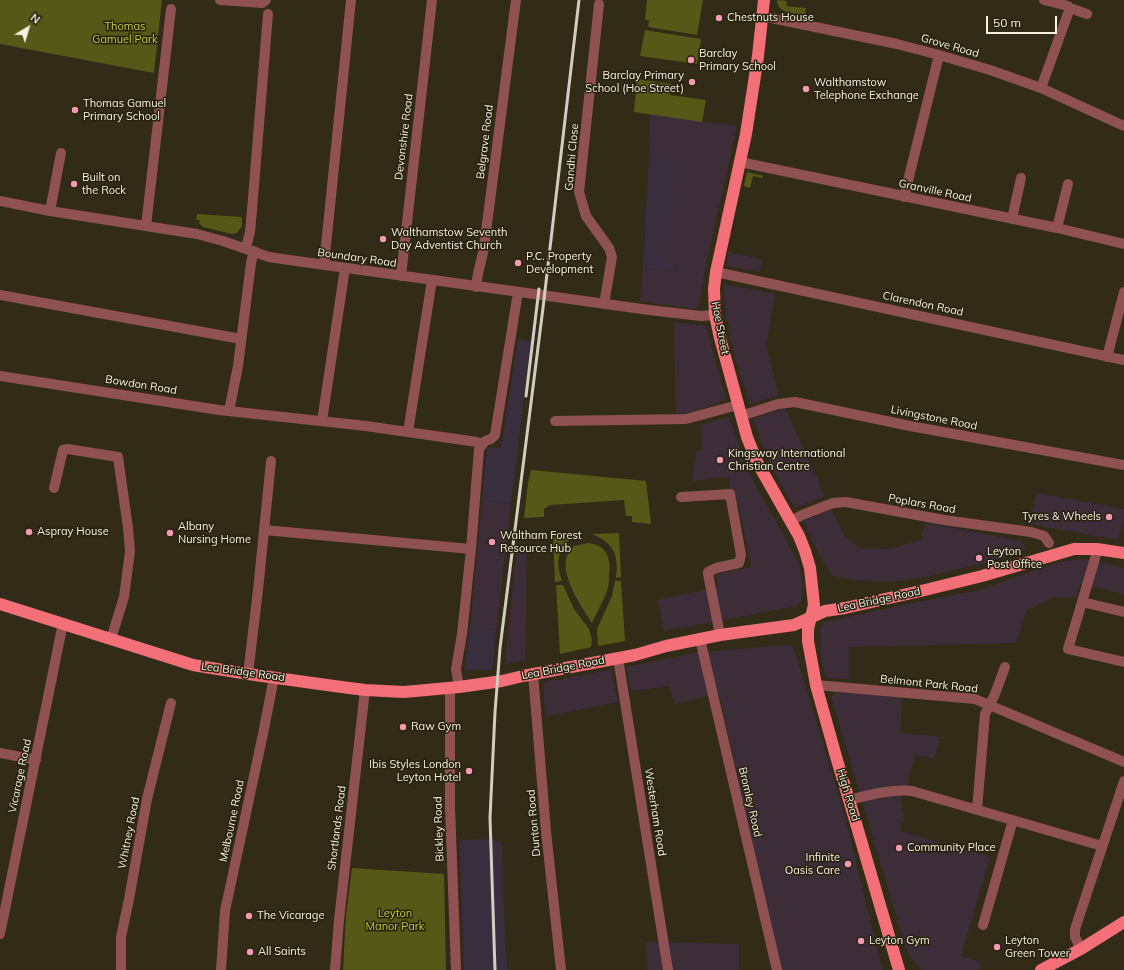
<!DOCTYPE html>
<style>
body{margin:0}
#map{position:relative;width:1124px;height:970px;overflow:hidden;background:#312b18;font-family:Mulish,sans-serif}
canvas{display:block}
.north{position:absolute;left:8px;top:8px;width:40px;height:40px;-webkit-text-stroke:3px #27210e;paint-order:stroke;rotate:38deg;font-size:11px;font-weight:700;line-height:16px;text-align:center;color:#f5f1e5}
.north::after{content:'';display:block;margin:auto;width:14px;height:18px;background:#f5f1e5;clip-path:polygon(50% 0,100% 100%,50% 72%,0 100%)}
.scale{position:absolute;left:986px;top:16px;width:71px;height:18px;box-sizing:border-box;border:2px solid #f5f1e5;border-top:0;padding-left:5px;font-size:12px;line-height:14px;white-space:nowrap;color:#f5f1e5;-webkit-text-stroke:3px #27210e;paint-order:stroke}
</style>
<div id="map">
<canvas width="1124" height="970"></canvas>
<div class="north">N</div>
<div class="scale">50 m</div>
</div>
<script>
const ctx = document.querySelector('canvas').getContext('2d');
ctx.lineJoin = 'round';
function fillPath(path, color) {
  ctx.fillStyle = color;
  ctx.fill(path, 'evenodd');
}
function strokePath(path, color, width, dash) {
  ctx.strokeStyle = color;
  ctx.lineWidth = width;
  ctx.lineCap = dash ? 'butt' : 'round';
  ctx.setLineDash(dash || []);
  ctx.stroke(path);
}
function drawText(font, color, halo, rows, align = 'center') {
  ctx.font = font + ' Mulish,sans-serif';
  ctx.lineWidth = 3;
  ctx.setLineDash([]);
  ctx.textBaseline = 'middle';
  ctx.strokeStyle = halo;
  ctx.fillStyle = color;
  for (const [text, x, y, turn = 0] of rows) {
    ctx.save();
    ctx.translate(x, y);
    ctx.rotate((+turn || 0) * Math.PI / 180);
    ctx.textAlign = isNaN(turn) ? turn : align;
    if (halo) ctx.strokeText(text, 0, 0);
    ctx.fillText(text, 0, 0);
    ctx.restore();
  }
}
fillPath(new Path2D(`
 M650 114 737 126 705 269 699 307 694 309 640 301 643 268 675 272 676 263 661 260 678 158 649 155Z
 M728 252 762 259 760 272 727 266Z
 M723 284 775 294 766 346 779 395 750 404 736 361 729 332V322L726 321Z
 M674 322 706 326 726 399 699 410 676 415Z
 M785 408 825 496 795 508 771 467 753 419Z
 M729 417 747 469 799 564 803 586 801 601 797 606 664 631 658 600 718 587 716 574 751 567 739 507 731 491 729 477 692 481 696 451 702 449 700 425Z
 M1036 493 1124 509V518L1118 540 1029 524Z
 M482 500 511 504 496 630 470 627Z
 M831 510 846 538 860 548 889 549 921 540 925 523 1022 541 1026 550 992 561 925 577 891 582 854 580 833 576 820 557 803 521Z
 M517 545 527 549 525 660 505 664Z
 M1083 559 1124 568V594L1080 584 1077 597H1054L1027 610 1016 643 849 647V679L826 678 821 657 820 628 824 622 903 605 979 590 1058 562Z
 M774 646H791L794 648 845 816 882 970H781L719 693 674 704 670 686 631 691 626 667 693 653Z
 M611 670 618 702 545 716 543 682Z
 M836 692 902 696 900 733 941 737 934 759 915 755 908 780 910 794 900 795 905 822 901 823 900 831 990 857 961 956 981 962 979 970H921L907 952 831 697Z
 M646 942 739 944V970H647Z`), '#3d2d38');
fillPath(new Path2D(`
 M649 155 679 158 661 260 676 263 675 272 643 268Z
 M518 339 531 341 511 504 482 500 487 449 490 447 501 448Z
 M470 627 496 630 492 670H464Z
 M493 839 502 843 505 944 508 970H464L459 840Z`), '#392e3e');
fillPath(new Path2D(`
 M0 0H162L154 73 0 44Z
 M647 0H703L697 35 648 27 649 20H645Z
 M778 0 787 1 786 6 806 8 805 15C795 13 779 14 777 2Z
 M645 30 701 39 697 64 640 56Z
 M637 79 671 84 670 95 706 100 702 122 634 112Z
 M747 172 763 176 762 178 753 176 750 188 744 186Z
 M197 214 242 217V226L237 233 232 234 203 227 199 223 200 220H196Z
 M531 470 646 481 651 524 632 522V516H626L624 500 550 505 544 509V517L524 518 528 483Z
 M619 533 621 577 616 578C619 555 614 543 592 534Z
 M579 535C557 544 555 561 562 581L555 582 553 537Z
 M588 543C607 545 611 558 609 575 609 580 609 586 607 591 603 602 597 612 592 623 582 608 562 578 566 559 567 554 571 550 574 546Z
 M615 581H621L625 641 598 646 597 629 612 596Z
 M556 585H563L574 609 589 629 592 640 591 647 560 654Z
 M352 868 444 874 446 970H343L346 915Z`), '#555816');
strokePath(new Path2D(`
 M220 0 262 3 266 0
 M599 4 579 192 586 216 609 248 612 257 604 304
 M1070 8 1087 14
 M762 16 897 44 939 55 990 70 1041 88 1124 126
 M1041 88 1070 8 1068 6 1044 0
 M740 162 1057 228 1124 244
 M904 197 939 55
 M0 201 50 211 197 234 223 241 269 257 282 259 649 310 701 316 715 315
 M50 211 61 153
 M1012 219 1021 178
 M146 226 171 9
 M1057 228 1068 184
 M246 248 250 232 252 210 268 14
 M324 265 351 0
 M716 272 1124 360
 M401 276 432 0
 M476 287C477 273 482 260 484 247L516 0
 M0 295 241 339
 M1107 357 1124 292
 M0 376 219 410 366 426 477 442 481 444
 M229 411 238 366 251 263 254 251
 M741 416 778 404 795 402 910 426 1124 465
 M322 421 345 268
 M555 421 686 419 738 405
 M408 432 432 280
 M54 488 63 450 68 449 118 457 128 528 130 551 124 597 111 639
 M681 497 730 494 741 555 739 563 716 568 708 572V574L720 635
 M791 521 802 515 833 503 846 502 944 520 1031 532 1044 536 1049 543
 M264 530 471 549
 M1097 549 1096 555 1068 649 1124 662
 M1082 602 1124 612
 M700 639 777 970
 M618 658 668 970
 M248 674 258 590 271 461
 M533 674 546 831 561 970
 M816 685 975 699 1124 762
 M459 687 456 669 462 634 471 549 479 449 485 441 491 439 495 435 518 292
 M450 688V806L456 970
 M0 753 36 760
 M849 800C869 795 891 789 912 791L1102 846
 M977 810 985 714 995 694 1005 667
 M983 925 1013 820
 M0 934 63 623
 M1081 949 1075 937V929L1124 781
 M121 970V937L129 899 147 799 171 703
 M221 970 225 911 263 734 274 677
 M335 970 339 920 365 690`), '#905153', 10);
strokePath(new Path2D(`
 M764 0 758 56 746 134 716 272 714 289 715 315 720 338 747 437 757 462 799 536 805 551 810 568 814 605 808 629V641L816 685 837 760 855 820 899 970
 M0 604 193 665 248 674 334 686 365 690 404 692 459 687 502 681 523 676 635 655 666 646 720 635 794 625 825 611 845 608 925 590 982 576 1074 549H1097L1124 553
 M1041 970 1081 949 1124 922`), '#f37079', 12);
strokePath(new Path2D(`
 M526 396 539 289
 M495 970 490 818 495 712 500 648 543 308 579 0`), '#d1cdc0', 3);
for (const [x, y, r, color] of [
 [719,18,4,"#f29ab0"],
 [691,60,4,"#f29ab0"],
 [692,82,4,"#f29ab0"],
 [806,89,4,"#f29ab0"],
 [75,110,4,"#f29ab0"],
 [74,184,4,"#f29ab0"],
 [383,239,4,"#f29ab0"],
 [518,263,4,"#f29ab0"],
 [720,460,4,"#f29ab0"],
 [1109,517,4,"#f29ab0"],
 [29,532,4,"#f29ab0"],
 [170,533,4,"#f29ab0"],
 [492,542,4,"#f29ab0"],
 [979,558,4,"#f29ab0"],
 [403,727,4,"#f29ab0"],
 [469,771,4,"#f29ab0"],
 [899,848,4,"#f29ab0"],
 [848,864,4,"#f29ab0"],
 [249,916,4,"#f29ab0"],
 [861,941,4,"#f29ab0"],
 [997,947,4,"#f29ab0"],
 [250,952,4,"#f29ab0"]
]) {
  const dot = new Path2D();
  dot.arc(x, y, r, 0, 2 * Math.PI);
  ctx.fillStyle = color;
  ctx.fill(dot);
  strokePath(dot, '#27210e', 1.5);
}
drawText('11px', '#f5f1e5', '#27210e', [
 ["Chestnuts House",727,18],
 ["Barclay",699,54],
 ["Primary School",699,67],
 ["Barclay Primary",684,76,"right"],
 ["School (Hoe Street)",684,89,"right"],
 ["Walthamstow",814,83],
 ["Telephone Exchange",814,96],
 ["Thomas Gamuel",83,104],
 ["Primary School",83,117],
 ["Built on",82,178],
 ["the Rock",82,191],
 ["Walthamstow Seventh",391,233],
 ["Day Adventist Church",391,246],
 ["P.C. Property",526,257],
 ["Development",526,270],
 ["Kingsway International",728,454],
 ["Christian Centre",728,467],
 ["Tyres & Wheels",1101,517,"right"],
 ["Albany",178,527],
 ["Nursing Home",178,540],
 ["Aspray House",37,532],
 ["Waltham Forest",500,536],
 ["Resource Hub",500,549],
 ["Leyton",987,552],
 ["Post Office",987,565],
 ["Raw Gym",411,727],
 ["Ibis Styles London",461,765,"right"],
 ["Leyton Hotel",461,778,"right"],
 ["Community Place",907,848],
 ["Infinite",840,858,"right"],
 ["Oasis Care",840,871,"right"],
 ["The Vicarage",257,916],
 ["Leyton Gym",869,941],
 ["Leyton",1005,941],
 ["Green Tower",1005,954],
 ["All Saints",258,952]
], 'left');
drawText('11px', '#c5cb3c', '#27210e', [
 ["Thomas",125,27],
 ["Gamuel Park",125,40],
 ["Leyton",395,914],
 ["Manor Park",395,927]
]);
drawText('11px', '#f5f1e5', '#27210e', [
 ["Grove Road",950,46,16],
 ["Devonshire Road",404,137,-83],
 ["Belgrave Road",485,142,-83],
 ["Gandhi Close",572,157,-85],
 ["Granville Road",935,191,12],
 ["Boundary Road",357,258,8],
 ["Clarendon Road",923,304,12],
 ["Hoe Street",720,328,79],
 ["Bowdon Road",141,385,9],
 ["Livingstone Road",934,418,11],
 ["Poplars Road",922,504,10],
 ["Lea Bridge Road",879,600,-12],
 ["Lea Bridge Road",563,668,-11],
 ["Lea Bridge Road",243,672,8],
 ["Belmont Park Road",929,684,6],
 ["Vicarage Road",20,776,-78],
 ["High Road",848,795,73],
 ["Bromley Road",750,802,77],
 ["Westerham Road",655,812,81],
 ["Melbourne Road",232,821,-78],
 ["Dunton Road",534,823,-95],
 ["Shortlands Road",337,828,-83],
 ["Bickley Road",439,829,-92],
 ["Whitney Road",129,833,-79]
]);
</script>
